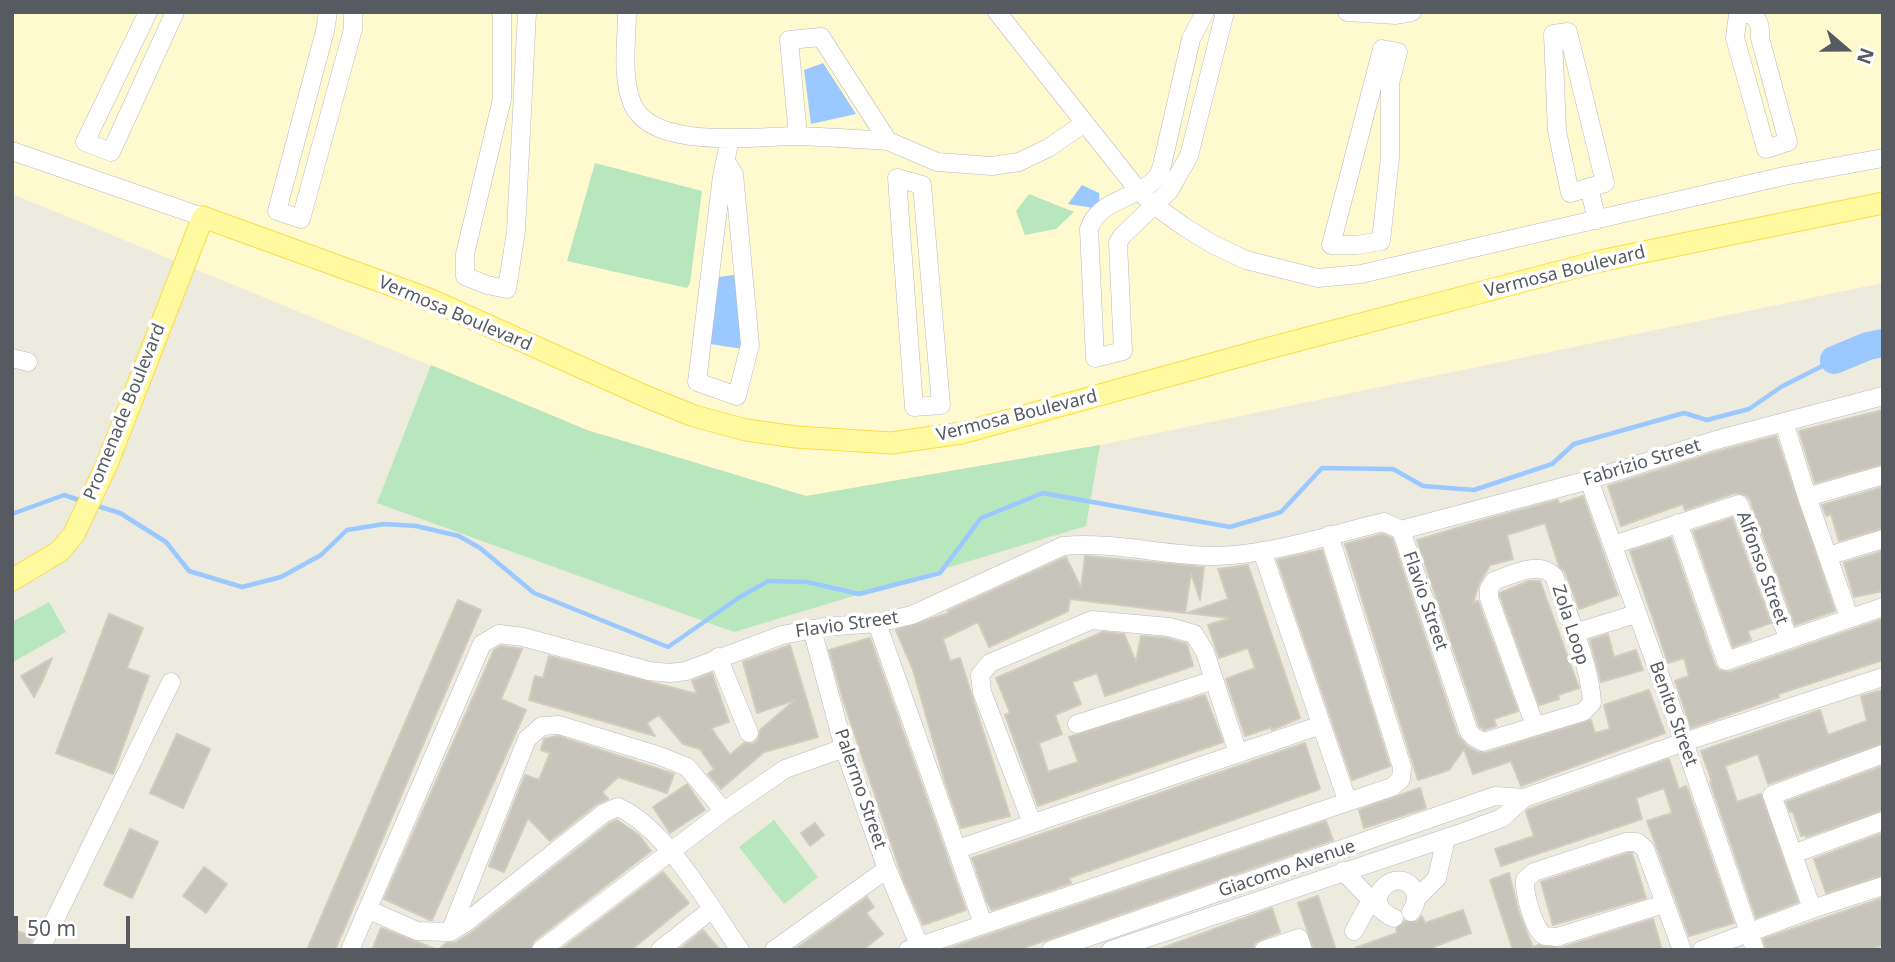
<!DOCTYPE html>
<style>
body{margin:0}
#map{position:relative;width:1895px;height:962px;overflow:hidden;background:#ecebde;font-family:"Noto Sans",sans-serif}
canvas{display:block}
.frame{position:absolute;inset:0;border:14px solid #575b61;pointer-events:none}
.north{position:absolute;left:1811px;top:14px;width:70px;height:70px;-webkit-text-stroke:5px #fff;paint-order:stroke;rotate:110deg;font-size:19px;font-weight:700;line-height:28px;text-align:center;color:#575b61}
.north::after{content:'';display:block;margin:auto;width:24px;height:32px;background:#575b61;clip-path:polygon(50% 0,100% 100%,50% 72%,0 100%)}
.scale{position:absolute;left:14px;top:916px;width:116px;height:32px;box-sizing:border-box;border:4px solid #575b61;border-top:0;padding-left:9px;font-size:21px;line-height:24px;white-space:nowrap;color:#575b61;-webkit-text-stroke:5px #fff;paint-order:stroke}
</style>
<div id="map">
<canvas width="1895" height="962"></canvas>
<div class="frame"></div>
<div class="north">N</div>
<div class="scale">50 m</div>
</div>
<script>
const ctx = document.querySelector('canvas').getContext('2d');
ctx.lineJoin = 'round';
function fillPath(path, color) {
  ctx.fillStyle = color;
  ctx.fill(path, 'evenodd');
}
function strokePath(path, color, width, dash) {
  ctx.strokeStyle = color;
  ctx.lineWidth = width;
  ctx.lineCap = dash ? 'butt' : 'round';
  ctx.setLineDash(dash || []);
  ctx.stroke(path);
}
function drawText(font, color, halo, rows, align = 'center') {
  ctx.font = font + ' "Noto Sans",sans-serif';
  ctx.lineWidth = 7;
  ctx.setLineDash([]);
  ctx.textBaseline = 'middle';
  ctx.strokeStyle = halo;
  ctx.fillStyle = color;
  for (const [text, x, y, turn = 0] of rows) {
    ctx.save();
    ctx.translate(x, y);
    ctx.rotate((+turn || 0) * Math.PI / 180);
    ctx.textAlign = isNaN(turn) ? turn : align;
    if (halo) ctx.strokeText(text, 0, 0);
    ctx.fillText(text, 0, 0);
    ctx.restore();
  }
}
fillPath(new Path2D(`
 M12 12H1883V283L1100 445 806 496 587 430 12 194Z`), '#fff9d0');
fillPath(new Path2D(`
 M595 163 702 191 690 283 687 288 567 261Z
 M1029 194 1074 212 1056 229 1025 235 1016 211Z
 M431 365 587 430 806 496 1100 445 1086 526 734 632 377 503Z
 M49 602 66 632 13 662 12 622Z
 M774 820 818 877 784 904 739 847Z`), '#b8e7bd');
fillPath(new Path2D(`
 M823 63 856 114 811 124 804 70Z
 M1082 185 1099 193 1100 209 1068 204Z
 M741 274 749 350 710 344 719 277Z`), '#9bc9ff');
strokePath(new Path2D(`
 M94 505 120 513 166 542 189 571 242 587 281 577 321 555 347 530 384 524 416 526 459 536 480 548 534 593 668 647 740 597 768 581 807 582 859 594 940 573 981 518 1043 493 1230 527 1281 512 1322 468 1393 469 1423 486 1474 490 1552 464 1574 444 1684 413 1707 420 1749 409 1781 387 1834 360
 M12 514 64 495 82 501`), '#9bc9ff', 4.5);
strokePath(new Path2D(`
 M1834 360 1868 346 1883 343`), '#9bc9ff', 28);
const building = new Path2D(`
 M1883 410V464L1815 483 1799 431Z
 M1776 436 1835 611 1795 625 1750 500 1746 495 1735 493 1685 510 1683 504 1621 526 1608 486 1719 451Z
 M1883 487V528L1839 541 1831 514 1826 516 1822 505Z
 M1583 496 1618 595 1579 609 1565 572 1559 566 1545 523 1507 535 1513 559 1490 565 1479 584 1473 603 1478 601 1518 711 1494 719 1496 726 1484 730 1479 726 1417 540 1487 519 1558 500 1559 504Z
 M1732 518 1771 623 1748 631 1751 640 1733 647 1693 531Z
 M1383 534 1392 538 1458 736 1468 747 1478 752 1486 753 1591 720 1595 733 1610 729 1604 705 1649 690 1665 733 1521 786 1511 761 1473 774 1464 749 1449 770 1418 780 1345 544Z
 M1671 538 1715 665 1719 670 1730 672 1883 619V660L1778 694 1779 697 1691 728 1675 681 1689 676 1684 658 1668 663 1630 551Z
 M1322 550 1390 766 1352 780 1277 560Z
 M1883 551V591L1854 597 1844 563Z
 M1085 556 1204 567 1200 600 1191 573 1185 613 1070 599 1068 611 989 647 978 622 943 639 950 661 960 658 1010 816 961 828 945 782 913 670 896 630 949 613 948 611 1066 557 1081 588Z
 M1248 565 1300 718 1272 730V727L1245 736 1226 679 1255 668 1248 648 1219 658 1208 625 1230 618 1187 613 1228 599 1218 569Z
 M1529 581H1540L1579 688 1558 695 1559 699 1539 705 1500 596V593Z
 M458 600 481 610 433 721 335 950H307Z
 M109 614 143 628 127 668 149 676 113 774 56 753Z
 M1103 632 1124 634 1136 662 1141 636 1167 638 1187 644 1193 666 1105 696 1097 673 1072 682 1081 704 1055 715 1062 734 1039 743 1048 772 1078 762 1069 737 1205 695 1223 742 1038 806 1005 715 1010 713 996 678Z
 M1608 634 1614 657 1636 650 1643 670 1601 682 1590 640Z
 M870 638 966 910 923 925 903 879 873 789 844 703 829 650Z
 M790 645 818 737 764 752 721 789 708 774 714 769 700 749 683 744 659 715 647 723 655 736 529 700 535 676 543 678 549 656 697 694 692 681 712 673 729 722 711 728 730 755 744 743 753 744 758 740 760 730 795 700 757 713 743 662Z
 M501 646 522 649 501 699 526 710 432 920H430L384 899 494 650Z
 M52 658 42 682 34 697 21 676Z
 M1883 690V743L1768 784 1758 754 1725 766 1737 802 1761 794 1798 902 1756 918 1710 782H1712L1701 751 1820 710 1828 735 1867 721 1861 696Z
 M177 734 210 749 183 808 150 793Z
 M558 736 674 774 667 793 618 777 602 792 608 799 597 804 550 841 528 818 504 872 489 866 525 775 539 780 550 753 541 750 544 739Z
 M1305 743 1320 789 1069 878 1071 883 992 910 987 902 972 858Z
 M1669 759 1679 789 1686 786 1688 790 1734 923 1689 936 1647 821 1672 813 1664 788 1636 798 1642 819 1501 866 1495 849 1534 836 1526 812 1527 810Z
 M1883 766V810L1806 837 1805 835 1801 836 1793 812H1790L1786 802Z
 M687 784 705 810 670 833 653 807Z
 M1420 788 1426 808 1364 828 1359 810Z
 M617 820 639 835 651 851 534 941 530 950H372L381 928 438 950 446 943 456 942 472 932 610 823Z
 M1326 821 1333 840 1035 944 1017 950H944Z
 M815 823 824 835 810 846 801 833Z
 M130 829 158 842 132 898 104 885Z
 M1883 833V875L1826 893 1814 859Z
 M1628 853H1632L1646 898 1553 925 1541 882Z
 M204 867 227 884 206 913 183 896Z
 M663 872 689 903 631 950H560Z
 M1509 873 1519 913 1533 947 1539 945 1560 948 1653 919 1662 950H1513L1490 880Z
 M1318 896 1336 950H1314L1298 903Z
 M867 897 874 907 866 913 883 934 863 950H794Z
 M1883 898V945L1869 950H1766L1763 939Z
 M1272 908 1280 932 1260 940 1255 943 1253 950H1157Z
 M1463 910 1471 933 1433 947 1434 950H1355V948L1397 933 1396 929 1405 921 1416 922 1422 916 1425 923Z
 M12 929 33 937 29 950H12Z
 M703 930 720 950H679Z`);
fillPath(building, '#c7c4bb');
strokePath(building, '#d1cdbc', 2);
const minor = new Path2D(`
 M148 12 85 142 111 152 175 12
 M328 12 325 31 277 211 301 219 353 29V12
 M502 12V99L465 254V276L487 285 507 289 516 231 527 12
 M627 12C627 41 621 75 632 103 651 151 756 136 797 136 827 137 858 139 888 141
 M997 12 1138 190 1154 205 1183 226 1212 244 1246 260 1318 278 1361 274 1784 176 1883 158
 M1205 12 1191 39 1163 161C1162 166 1160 173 1157 177 1139 199 1098 199 1089 229L1095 358 1123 351 1118 243 1122 236 1169 191 1189 156 1225 12
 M1347 12 1396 15 1412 12
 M1742 13C1758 14 1761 24 1760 38L1788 142 1766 149 1735 38 1738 14Z
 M1568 32 1605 183 1570 193 1557 131 1553 34Z
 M1382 49 1398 52 1390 83V158L1381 241 1357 245H1331Z
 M798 136 789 40 821 37 888 141 937 162 992 166 1019 162 1048 148 1085 123
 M12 151 203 217
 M726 162 734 174 750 345 737 396 697 382 722 176 730 139
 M897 178 922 185 941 405 914 407Z
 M1589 187 1597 220
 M12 358 28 362
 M1784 422 1807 497 1849 617
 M1589 480 1684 742 1755 950
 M1807 497 1883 475
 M1678 523 1726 661 1883 607
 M1401 530 1589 480 1716 440 1883 396
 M1613 545 1739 504 1788 638
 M1262 551 1347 800
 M1828 556 1883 539
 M877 623 983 924
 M812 629 844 748 887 869 919 945 923 950
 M1574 633 1636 614
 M718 657 749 733
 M1077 724 1214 680
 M1032 823 982 692 980 675 990 663 1092 620 1169 627 1194 634 1205 652 1238 753
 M958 849 1321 725
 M1793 854 1883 821
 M1343 871 1380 909
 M1417 898 1437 878 1446 838
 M1664 904 1557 937C1556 937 1546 936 1545 936 1533 930 1524 892 1525 880L1534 872 1626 842H1637L1645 849 1682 950
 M1812 909 1772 795 1883 754
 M369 910 417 931 450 932 465 923 604 813 618 807C667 829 709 906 740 950
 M1394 918C1354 901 1400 861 1415 892 1418 899 1415 906 1411 912
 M1354 931 1372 898
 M450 932 527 739 542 726 559 725 660 756 687 767 724 811
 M40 950 171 682
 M350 950 482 644 499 634 523 637 649 671 670 673 686 671 782 635 824 627 877 623 912 615 1063 546C1113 541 1164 556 1214 556 1271 555 1329 535 1384 522L1401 530 1469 732 1474 737 1483 742 1583 712 1592 703C1590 664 1567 612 1554 576 1538 560 1512 575 1494 581L1489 589V598L1535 726
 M541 950 724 811 785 769 844 748
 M660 950 712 909
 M774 950 887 869
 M908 950 1392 787 1401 779 1402 767 1329 535
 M1051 950 1495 796 1524 798
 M1111 950 1464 832 1502 818 1524 798 1684 742 1883 677
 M1264 950 1299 938 1303 950
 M1702 950 1812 909 1883 886`);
const major = new Path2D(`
 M12 580 60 551 74 534 107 464 203 217 429 299 647 397 694 416 746 430 796 437 891 443 962 433 1273 347 1600 261 1883 203`);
strokePath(minor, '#b9bbc2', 19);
strokePath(major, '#fcdd48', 23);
strokePath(minor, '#fff', 18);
strokePath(major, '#fffaa0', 21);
drawText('18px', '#575b61', '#fff', [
 ["Vermosa Boulevard",1565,272,-14],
 ["Vermosa Boulevard",455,314,23],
 ["Promenade Boulevard",125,412,-68],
 ["Vermosa Boulevard",1017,416,-14],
 ["Fabrizio Street",1642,463,-17],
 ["Alfonso Street",1762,568,70],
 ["Flavio Street",1425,601,71],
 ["Flavio Street",847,625,-8],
 ["Zola Loop",1570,625,72],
 ["Benito Street",1673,714,70],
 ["Palermo Street",860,789,71],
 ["Giacomo Avenue",1287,869,-19]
]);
</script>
